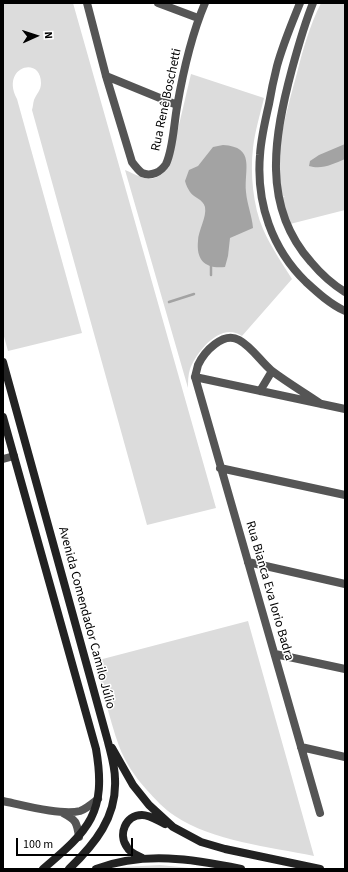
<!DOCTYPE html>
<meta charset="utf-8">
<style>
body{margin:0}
#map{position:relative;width:348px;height:872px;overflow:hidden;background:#fff;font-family:"Source Sans 3",sans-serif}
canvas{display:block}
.frame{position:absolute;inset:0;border:4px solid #000;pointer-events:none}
.north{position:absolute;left:16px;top:16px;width:40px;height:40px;-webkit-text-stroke:3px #fff;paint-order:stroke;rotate:87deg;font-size:11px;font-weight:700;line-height:16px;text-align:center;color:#000}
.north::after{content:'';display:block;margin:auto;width:14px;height:18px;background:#000;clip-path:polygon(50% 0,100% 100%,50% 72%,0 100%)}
.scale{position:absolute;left:16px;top:838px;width:117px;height:18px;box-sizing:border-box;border:2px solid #000;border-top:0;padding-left:5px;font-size:12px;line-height:14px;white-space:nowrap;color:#000;-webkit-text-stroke:3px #fff;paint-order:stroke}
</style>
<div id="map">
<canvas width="348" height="872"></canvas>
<div class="frame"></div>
<div class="north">N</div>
<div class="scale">100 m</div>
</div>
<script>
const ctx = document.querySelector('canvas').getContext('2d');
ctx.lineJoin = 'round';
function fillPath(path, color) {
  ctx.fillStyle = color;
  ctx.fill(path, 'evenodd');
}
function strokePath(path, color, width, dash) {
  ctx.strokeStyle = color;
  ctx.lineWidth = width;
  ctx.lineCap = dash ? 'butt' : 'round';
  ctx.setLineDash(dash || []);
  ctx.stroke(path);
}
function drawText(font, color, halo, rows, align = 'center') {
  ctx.font = font + ' "Source Sans 3",sans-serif';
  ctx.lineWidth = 3;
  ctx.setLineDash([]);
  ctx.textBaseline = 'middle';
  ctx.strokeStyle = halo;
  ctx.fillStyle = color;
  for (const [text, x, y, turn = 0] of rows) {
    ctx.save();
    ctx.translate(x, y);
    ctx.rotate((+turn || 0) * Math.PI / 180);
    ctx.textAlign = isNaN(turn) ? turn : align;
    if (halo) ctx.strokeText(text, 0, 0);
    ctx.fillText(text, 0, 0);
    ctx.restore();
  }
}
fillPath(new Path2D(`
 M3 3H73L216 508 147 525 32 110C33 107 33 103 34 100 36 94 41 91 41 83 41 55 0 67 17 99L82 333 8 351 3 333Z
 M321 3H345V210L290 224 281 198 285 196 281 197C280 191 279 184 278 178 276 148 289 102 297 73 303 49 310 25 321 3Z
 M191 74 264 98C260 115 255 131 253 148 250 173 253 206 263 229 271 247 282 263 292 279L242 336C221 321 197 351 190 369 188 375 188 382 188 388L125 170C144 178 153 186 169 167Z
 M248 621 314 856C270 847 212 841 175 816 164 809 155 799 146 789 135 777 125 762 119 746 109 718 103 689 95 661Z
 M160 865 199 869H115L123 867Z`), '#dcdcdc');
fillPath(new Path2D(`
 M345 144V159C333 164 322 170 309 166L310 161 319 155Z
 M223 145C256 147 244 169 246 192 247 204 252 216 253 228L230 238 228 256 225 267C206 269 196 261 198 241 198 231 207 217 205 207 203 199 194 198 190 192 188 189 186 185 185 181L189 170 198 166 213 147Z`), '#a3a3a3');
strokePath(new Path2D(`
 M211 275V264
 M169 302 194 294`), '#a3a3a3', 2.5);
strokePath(new Path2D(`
 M87 3 106 76 132 162C135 166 138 170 142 173 151 177 161 172 166 164 173 150 174 123 177 107 183 72 191 36 205 3
 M158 3 198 18
 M300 3C292 23 283 44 277 66 274 78 271 92 269 104 265 121 261 138 260 155 256 203 272 249 306 282 318 293 330 304 345 311
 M313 3C304 25 298 47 292 69 274 136 261 206 311 262 321 274 332 284 345 292
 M106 76 177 105
 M195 377 320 813
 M195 377C196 373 197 369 198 365 204 352 223 331 239 340 252 347 261 362 272 371 288 383 305 393 321 404
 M195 377 345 409
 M260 391 272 371
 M3 459 14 456
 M220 468 345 495
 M248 562 345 584
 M275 654 345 669
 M301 747 345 757`), '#555', 8);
strokePath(new Path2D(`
 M3 801C22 805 63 816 80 811 86 809 93 803 98 799
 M63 813C76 820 77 822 79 837`), '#555', 8);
strokePath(new Path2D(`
 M3 362 108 742C111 754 115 767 115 779 117 817 95 844 69 869
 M3 417 96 749C107 813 89 830 43 869
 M112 748 133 785 149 805 173 827 201 842 225 849 320 869
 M142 858C137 855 130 853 127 847 118 835 125 815 142 815 150 815 158 821 165 824
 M96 869C143 851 194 859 241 869`), '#222', 8);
drawText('13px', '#000', '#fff', [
 ["Rua Renê Boschetti",167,100,-78],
 ["Rua Bianca Eva Iorio Badra",269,591,74],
 ["Avenida Comendador Camilo Júlio",86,618,75]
]);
</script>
